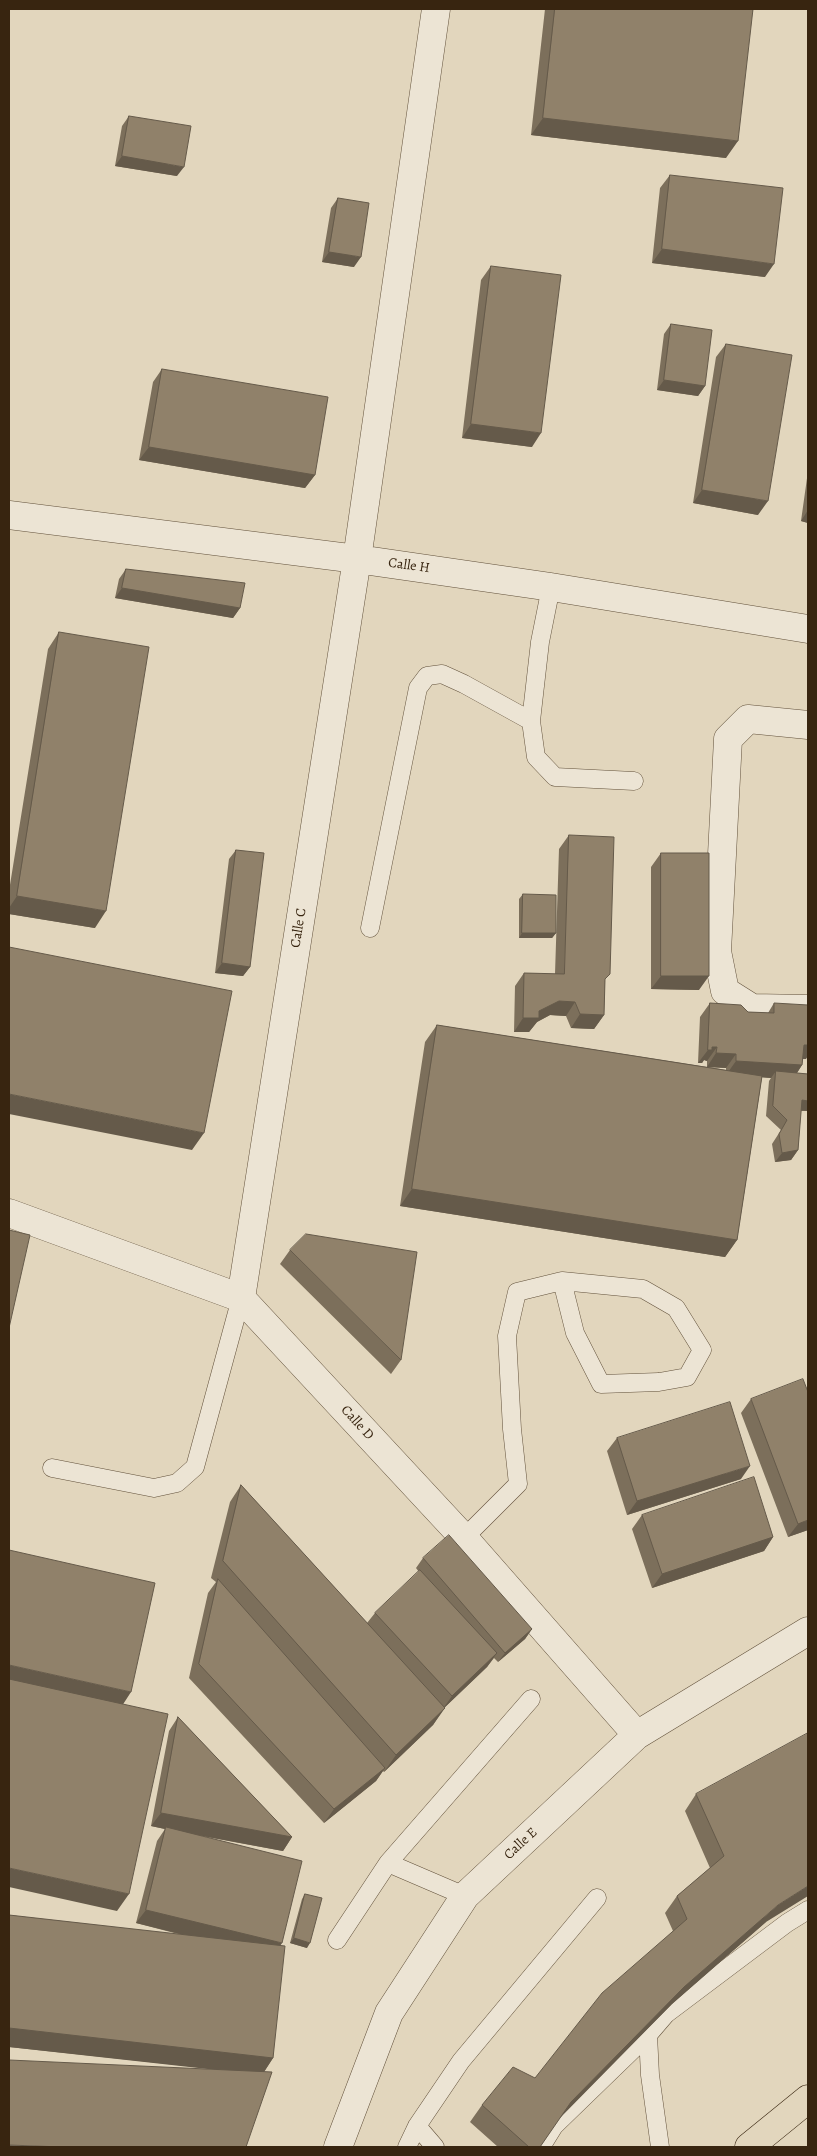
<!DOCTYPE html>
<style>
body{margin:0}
#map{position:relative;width:817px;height:2156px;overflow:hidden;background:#e2d6bd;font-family:Alegreya,serif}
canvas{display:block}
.frame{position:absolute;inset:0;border:10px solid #382510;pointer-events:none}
</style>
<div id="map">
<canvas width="817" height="2156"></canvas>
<div class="frame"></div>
</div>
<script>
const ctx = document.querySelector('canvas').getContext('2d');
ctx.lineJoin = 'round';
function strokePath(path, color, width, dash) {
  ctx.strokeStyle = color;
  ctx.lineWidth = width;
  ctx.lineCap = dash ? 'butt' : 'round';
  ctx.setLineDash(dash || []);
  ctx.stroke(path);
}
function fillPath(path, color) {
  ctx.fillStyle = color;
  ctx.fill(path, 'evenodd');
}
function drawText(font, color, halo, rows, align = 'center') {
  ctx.font = font + ' Alegreya,serif';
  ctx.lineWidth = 4;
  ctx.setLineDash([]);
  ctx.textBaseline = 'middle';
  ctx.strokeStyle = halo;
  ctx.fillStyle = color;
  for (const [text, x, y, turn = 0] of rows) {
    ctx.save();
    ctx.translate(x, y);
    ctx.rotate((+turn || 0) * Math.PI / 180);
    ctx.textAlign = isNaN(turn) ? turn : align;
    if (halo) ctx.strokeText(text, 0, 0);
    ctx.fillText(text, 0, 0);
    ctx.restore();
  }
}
const service = new Path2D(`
 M551 587 540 642 531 721 536 757 555 777 634 781
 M370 928 418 688 427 676 442 674 464 684 531 721
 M52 1468 154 1488 177 1483 195 1467 241 1298
 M464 1538 518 1484 512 1429 507 1336 517 1292 562 1281 643 1289 676 1308 702 1350 687 1377 659 1382 601 1384 575 1333 562 1281
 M465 1896 388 1863 531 1699
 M337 1940 388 1863
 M417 2126 435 2147
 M407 2147 417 2126 461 2061 597 1898
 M541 2147 554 2126 648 2035
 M660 2147 650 2075 648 2035 666 2014 787 1923 808 1910`);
const minor = new Path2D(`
 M9 515 357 559 551 587 808 629
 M808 725 748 719 728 739 717 951 725 991 752 1008 808 1009
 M9 1213 241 1298 464 1538 637 1735
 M241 1298 357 559 436 9
 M338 2147 389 2013 465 1896 637 1735 808 1631`);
const trunk = new Path2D(`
 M749 2147 808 2099`);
strokePath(service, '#62513b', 19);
strokePath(minor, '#62513b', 29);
strokePath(trunk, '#382510', 29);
strokePath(service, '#ece4d4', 18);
strokePath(minor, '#ece4d4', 28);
strokePath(trunk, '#e2d6bd', 28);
fillPath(new Path2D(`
 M545 9H753L726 158 531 135Z
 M129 116 177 176 115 166 122 126Z
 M670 175 765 277 652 263 660 188Z
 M338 198 354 267 322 262 331 208Z
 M491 266 532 447 462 438 481 280Z
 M671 324 705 386 698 396 657 390 664 334Z
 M726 344 758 515 693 503 716 357Z
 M162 369 315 475 305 488 139 460 153 382Z
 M808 471V523L801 521Z
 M126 569 240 608 233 618 115 598 119 579Z
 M59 632 95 928 9 914V891L48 649Z
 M569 835 605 981 604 1015 594 1029 571 1028 566 1016 550 1015 537 1022 529 1032H514L515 986 524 973 555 974 559 849Z
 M236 850 250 967 243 976 215 973 229 859Z
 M661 853 699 990 651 989V867Z
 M523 894 556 933 552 938H519V899Z
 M710 1003 748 1012 768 1013 774 1003 806 1059H803L802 1065 797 1073 808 1074V1111H801L798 1150 791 1160 775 1162 772 1144 781 1130 766 1116 769 1081 771 1078 762 1077 737 1240 725 1257 400 1206 425 1042 437 1025 707 1067V1061L704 1060 702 1063H698L700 1017ZM709 1067 726 1068V1070Z
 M290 1250 401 1360 391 1374 280 1264Z
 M751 1399 808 1530 788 1537 741 1413Z
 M617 1438 741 1479 627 1515 607 1451Z
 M241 1485 367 1623 375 1613 419 1572 416 1568 423 1558 532 1629 525 1639 498 1662 494 1658 487 1667 444 1708 433 1725 384 1772 383 1771 376 1781 324 1823 189 1678 208 1593 216 1582 211 1578 230 1502Z
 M642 1515 773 1537 764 1551 652 1588 632 1529Z
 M178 1717 292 1837 283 1851 201 1836 281 1946 273 2058 264 2072 214 2069 9 2047V1915L182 1935 136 1923 157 1841 165 1829 151 1826 169 1731Z
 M696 1794 766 1922 672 2004 560 2117 540 2147H498L470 2122 482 2105 535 2078 673 1931 665 1913 677 1896 710 1868 685 1811Z
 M305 1894 307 1948 290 1943 302 1899Z`), '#7c6f5b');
fillPath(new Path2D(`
 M543 118 738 141 726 158 531 135Z
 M122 156 184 167 177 176 115 166Z
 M662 249 774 264 765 277 652 263Z
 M329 252 361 257 354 267 322 262Z
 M664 380 705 386 698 396 657 390Z
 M471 424 541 433 532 447 462 438Z
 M149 447 315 475 305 488 139 460Z
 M702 490 768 501 758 515 693 503Z
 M808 510V523L801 521Z
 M122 588 240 608 233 618 115 598Z
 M17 896 106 911 95 928 9 914V908Z
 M522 933H556L552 938H519Z
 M222 963 250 967 243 976 215 973Z
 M661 976H709L699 990 651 989Z
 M559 1001 575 1002 566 1016 550 1015 537 1022 529 1032H514L523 1018 539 1011Z
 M580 1014 604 1015 594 1029 571 1028Z
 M804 1045H808V1056L806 1059H794Z
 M712 1047H717L707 1061 704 1060 702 1063H698L708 1050Z
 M716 1053 736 1054 726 1068 707 1067Z
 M736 1061 802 1065 793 1079 776 1071 771 1078 726 1075Z
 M9 1094 204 1133 192 1150 9 1114Z
 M802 1100 808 1101V1111L795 1110Z
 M798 1150 791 1160 775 1162 782 1153Z
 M412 1189 737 1240 725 1257 400 1206Z
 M750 1466 741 1479 627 1515 637 1501Z
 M808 1520V1530L788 1537 798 1524Z
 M773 1537 764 1551 652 1588 662 1574Z
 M532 1629 525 1639 498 1662 505 1653Z
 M497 1653 487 1667 442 1710 452 1696Z
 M9 1665 131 1692 120 1709 9 1684Z
 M445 1708 433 1725 384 1772 396 1755Z
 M385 1768 376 1781 324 1823 334 1809Z
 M161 1813 292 1837 283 1851 166 1829V1827L165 1829 151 1826Z
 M9 1868 129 1894 117 1911 9 1887Z
 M808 1886V1896L766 1922 672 2004 559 2119 571 2102 684 1987 778 1905Z
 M146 1910 282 1943 273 1957 136 1923Z
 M294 1938 310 1943 307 1948 290 1943Z
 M9 2028 273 2058 262 2075 9 2047Z
 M9 2145 62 2147H9Z`), '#655a4a');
const building = new Path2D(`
 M555 9H753L738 141 543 118Z
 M129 116 191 126 184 167 122 156Z
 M670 175 783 188 774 264 662 249Z
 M338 198 369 203 361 257 329 252Z
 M491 266 561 275 541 433 471 424Z
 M671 324 712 330 705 386 664 380Z
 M726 344 792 355 768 501 702 490Z
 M162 369 328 397 315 475 149 447Z
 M126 569 245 583 240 608 122 588Z
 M59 632 149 647 106 911 17 896Z
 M569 835 614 837 610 974 605 979 604 1015 580 1014 575 1002 559 1001 539 1011V1018H523L524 973 564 974Z
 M236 850 264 853 250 967 222 963Z
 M661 853H709V976H661Z
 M523 894 556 895V933H522Z
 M9 947 232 991 204 1133 9 1094Z
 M710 1003 741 1005 748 1012 774 1013V1003L808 1005V1045H804L802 1065 736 1061V1054L716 1053 717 1047H712V1050H708Z
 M437 1025 762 1076 737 1240 412 1189Z
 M776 1071 808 1074V1101L802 1100 798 1150 782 1153 779 1134 787 1120 773 1106Z
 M9 1230 30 1235 9 1328Z
 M306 1234 417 1252 401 1360 290 1250Z
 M803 1379 808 1392V1520L798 1524 751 1399Z
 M730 1402 750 1466 637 1501 617 1438Z
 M754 1477 773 1537 662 1574 642 1515Z
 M241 1485 445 1708 396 1755 223 1561Z
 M449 1535 532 1629 505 1653 423 1558Z
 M9 1550 155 1583 131 1692 9 1665Z
 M420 1570 497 1653 452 1696 375 1613Z
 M218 1579 385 1768 334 1809 199 1664Z
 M9 1679 168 1714 129 1894 9 1868Z
 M178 1717 292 1837 161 1813Z
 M808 1733V1886L778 1905 684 1987 571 2102 540 2147H529L482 2105 513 2067 535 2078 602 1993 687 1919 677 1896 724 1856 696 1794Z
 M166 1827 302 1861 282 1943 146 1910Z
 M305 1894 322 1898 310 1943 294 1938Z
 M9 1915 285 1946 273 2058 9 2028Z
 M9 2060 272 2072 246 2147H62L9 2145Z`);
fillPath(building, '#90816a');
strokePath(building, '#655a4a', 1);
drawText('14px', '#382510', '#ece4d4', [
 ["Calle H",409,566,8],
 ["Calle C",299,928,-81],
 ["Calle D",357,1423,47],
 ["Calle E",521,1844,-43]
]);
</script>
